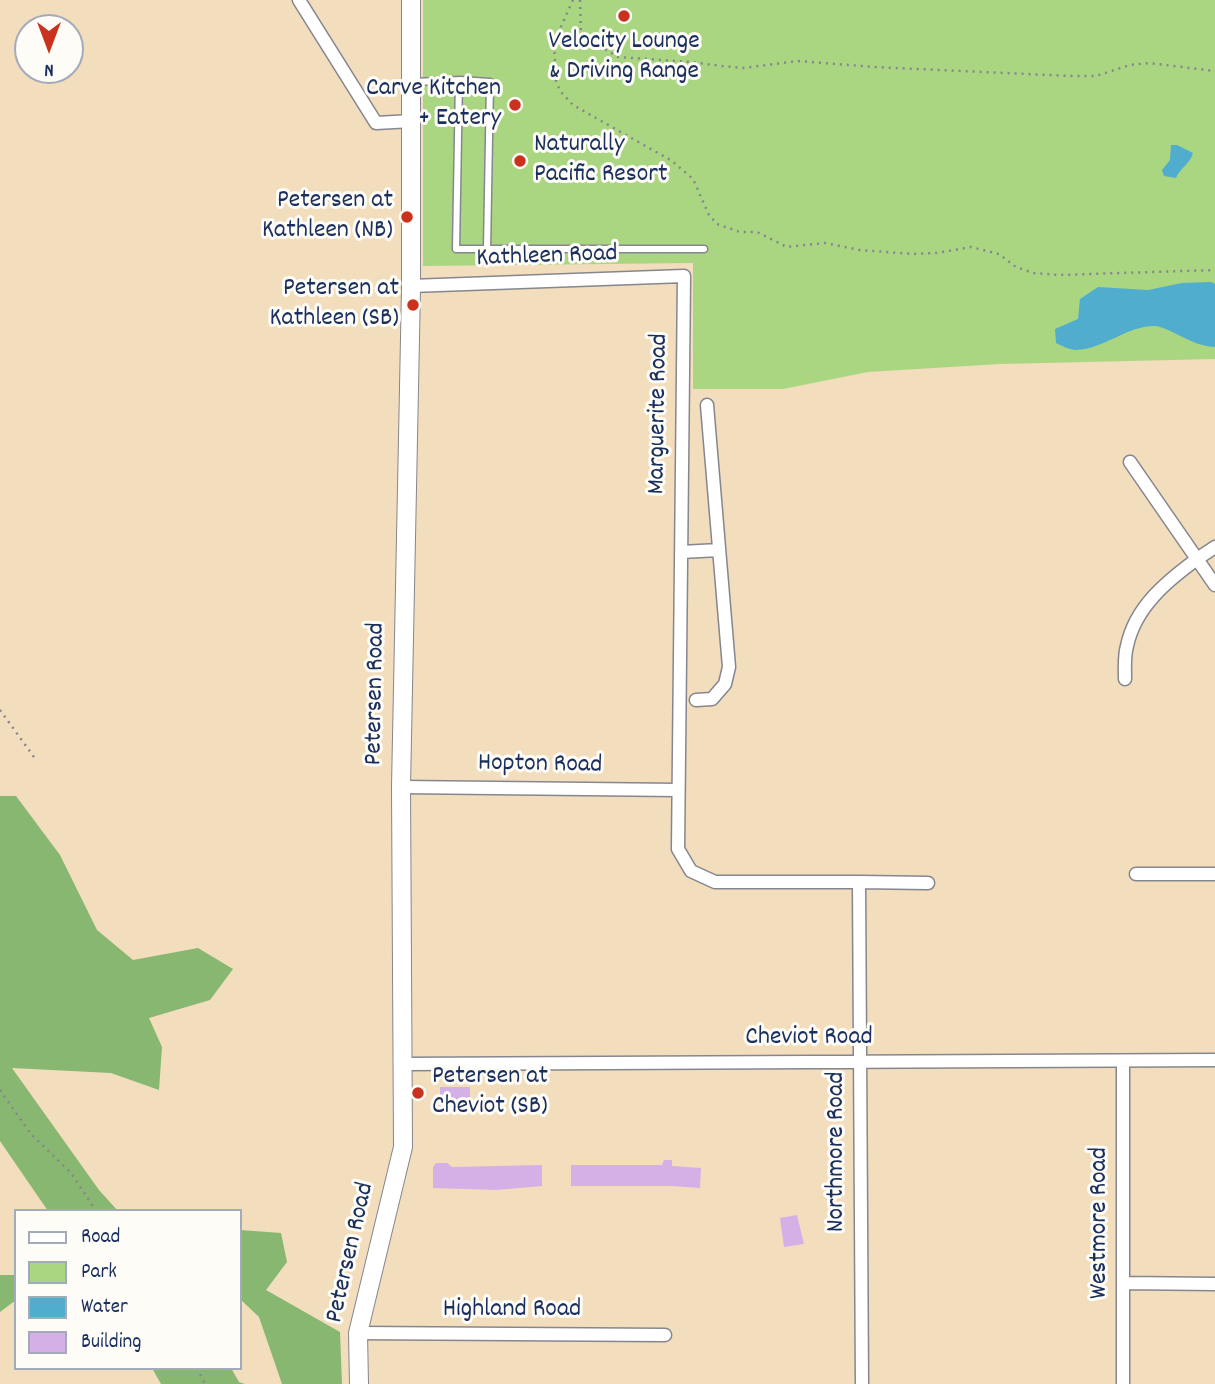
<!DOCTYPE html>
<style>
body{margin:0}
#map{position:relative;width:1215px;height:1384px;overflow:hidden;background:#f2ddbd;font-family:Dekko,sans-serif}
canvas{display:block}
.legend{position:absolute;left:14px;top:1209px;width:228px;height:161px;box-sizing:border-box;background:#fdfcf7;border:2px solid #a3aaba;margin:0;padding:9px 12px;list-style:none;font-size:21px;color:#1b2f5e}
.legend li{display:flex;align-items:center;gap:14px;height:35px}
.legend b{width:35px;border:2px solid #a3aaba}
.north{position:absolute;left:14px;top:14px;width:70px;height:70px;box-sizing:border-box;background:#fdfcf7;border:2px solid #a3aaba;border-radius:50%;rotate:180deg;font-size:19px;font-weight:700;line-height:28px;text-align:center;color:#1b2f5e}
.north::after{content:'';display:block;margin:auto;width:24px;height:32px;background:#c8321e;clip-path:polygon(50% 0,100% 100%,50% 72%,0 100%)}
</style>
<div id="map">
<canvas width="1215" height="1384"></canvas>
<ul class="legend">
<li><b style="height:9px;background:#fff"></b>Road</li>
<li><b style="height:19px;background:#aad682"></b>Park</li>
<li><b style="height:19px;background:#50adce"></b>Water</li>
<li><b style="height:19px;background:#d3b1e6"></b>Building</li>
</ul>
<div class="north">N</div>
</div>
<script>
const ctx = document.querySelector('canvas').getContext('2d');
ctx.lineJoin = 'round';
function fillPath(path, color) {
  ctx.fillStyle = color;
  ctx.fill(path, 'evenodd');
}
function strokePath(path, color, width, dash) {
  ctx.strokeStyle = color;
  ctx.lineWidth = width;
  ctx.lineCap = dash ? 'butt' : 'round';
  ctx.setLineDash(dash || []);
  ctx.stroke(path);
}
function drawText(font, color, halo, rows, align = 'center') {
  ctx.font = font + ' Dekko,sans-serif';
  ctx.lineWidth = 6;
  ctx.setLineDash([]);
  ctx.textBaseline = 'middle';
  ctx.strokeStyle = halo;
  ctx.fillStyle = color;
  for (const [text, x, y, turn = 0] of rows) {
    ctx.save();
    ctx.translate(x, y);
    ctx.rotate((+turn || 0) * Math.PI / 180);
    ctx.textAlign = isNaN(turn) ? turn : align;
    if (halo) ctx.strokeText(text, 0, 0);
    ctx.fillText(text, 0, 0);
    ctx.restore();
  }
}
fillPath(new Path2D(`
 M423 0H1215V359L1000 364 868 372 783 389H693V263L423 266Z`), '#aad682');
fillPath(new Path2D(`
 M0 796H16L60 855 97 930 133 960 198 948 233 969 210 1000 149 1018 162 1047 159 1090 111 1073 12 1068 99 1190 118 1211H48L0 1141Z
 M240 1230 281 1233 287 1262 266 1290 340 1332 342 1384H282L259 1317 240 1299Z
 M0 1275H16V1300L0 1312Z
 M152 1368H231L239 1382 245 1384H161Z`), '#87b770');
fillPath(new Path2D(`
 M1171 145H1177L1193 153C1190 164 1180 168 1176 178L1164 176 1162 170 1170 160Z
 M1211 282 1215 284V347C1193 347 1168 326 1154 326 1127 326 1104 349 1076 350 1070 350 1062 346 1056 343L1055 329 1078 319 1080 299 1098 287 1148 290 1182 283Z`), '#50adce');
fillPath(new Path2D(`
 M440 1087H470V1109H440Z
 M664 1160H672V1166L701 1168 700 1188 672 1186H571V1165H662Z
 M436 1163H447L452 1167 542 1165V1186L496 1190 433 1188V1167Z
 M797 1215 804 1244 784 1247 780 1218Z`), '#d3b1e6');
const lane = new Path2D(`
 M459 80 490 82 487 249
 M414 82 459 80 456 249H704`);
const street = new Path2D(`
 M299 0 376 123 412 121
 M411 286 684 276 678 849 691 871 715 882H859L862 1384
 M1215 547 1197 559 1215 585
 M681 552 719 550
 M1125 679C1125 668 1124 656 1127 646 1135 607 1167 581 1197 559L1130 462
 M696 700 712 699 725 684 729 667 707 405
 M401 787 678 790
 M1136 874H1215
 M859 882 928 883
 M403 1064 1215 1060
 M1124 1283 1215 1284
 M358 1333 665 1335
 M1123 1384V1062`);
const secondary = new Path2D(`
 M359 1384 358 1333 403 1147 401 787 411 288V0`);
strokePath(lane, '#86868e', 9);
strokePath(street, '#86868e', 15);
strokePath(secondary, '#86868e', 20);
strokePath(new Path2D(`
 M573 0 554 42 556 81 560 91 573 105 672 161 693 179 709 215 717 224 740 232H757L787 247 825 243 860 250 913 254 937 253 971 247 999 254 1016 267 1033 273 1059 275 1215 270
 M580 0 581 35 618 57 691 62 722 66 743 68 798 61 874 67 1071 76H1096L1130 65 1149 63 1215 71
 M0 710 34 757
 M0 1090 30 1133 71 1173 96 1211
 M197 1368 205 1384`), '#86868e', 2.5, [2, 5]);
strokePath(lane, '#fff', 6);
strokePath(street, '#fff', 12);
strokePath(secondary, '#fff', 18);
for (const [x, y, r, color] of [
 [624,16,7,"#c8321e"],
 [515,105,7,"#c8321e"],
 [520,161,7,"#c8321e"],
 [407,217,7,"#c8321e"],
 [413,305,7,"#c8321e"],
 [418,1093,7,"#c8321e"]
]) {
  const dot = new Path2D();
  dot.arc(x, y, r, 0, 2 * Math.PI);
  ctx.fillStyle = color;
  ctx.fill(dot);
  strokePath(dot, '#fdfcf7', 2.5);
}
drawText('26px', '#1b2f5e', '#fdfcf7', [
 ["Velocity Lounge",624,43,"center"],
 ["& Driving Range",624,73,"center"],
 ["Carve Kitchen",501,90],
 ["+ Eatery",501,120],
 ["Naturally",534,146,"left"],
 ["Pacific Resort",534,176,"left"],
 ["Petersen at",393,202],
 ["Kathleen (NB)",393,232],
 ["Petersen at",399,290],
 ["Kathleen (SB)",399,320],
 ["Petersen at",432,1078,"left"],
 ["Cheviot (SB)",432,1108,"left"]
], 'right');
drawText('26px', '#1b2f5e', '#fdfcf7', [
 ["Kathleen Road",547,258,-2],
 ["Marguerite Road",660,414,-89],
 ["Petersen Road",377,694,-89],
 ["Hopton Road",540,766,1],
 ["Cheviot Road",809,1039],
 ["Northmore Road",838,1152,-90],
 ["Westmore Road",1101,1223,-90],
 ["Petersen Road",352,1253,-77],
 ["Highland Road",512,1311]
]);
</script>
